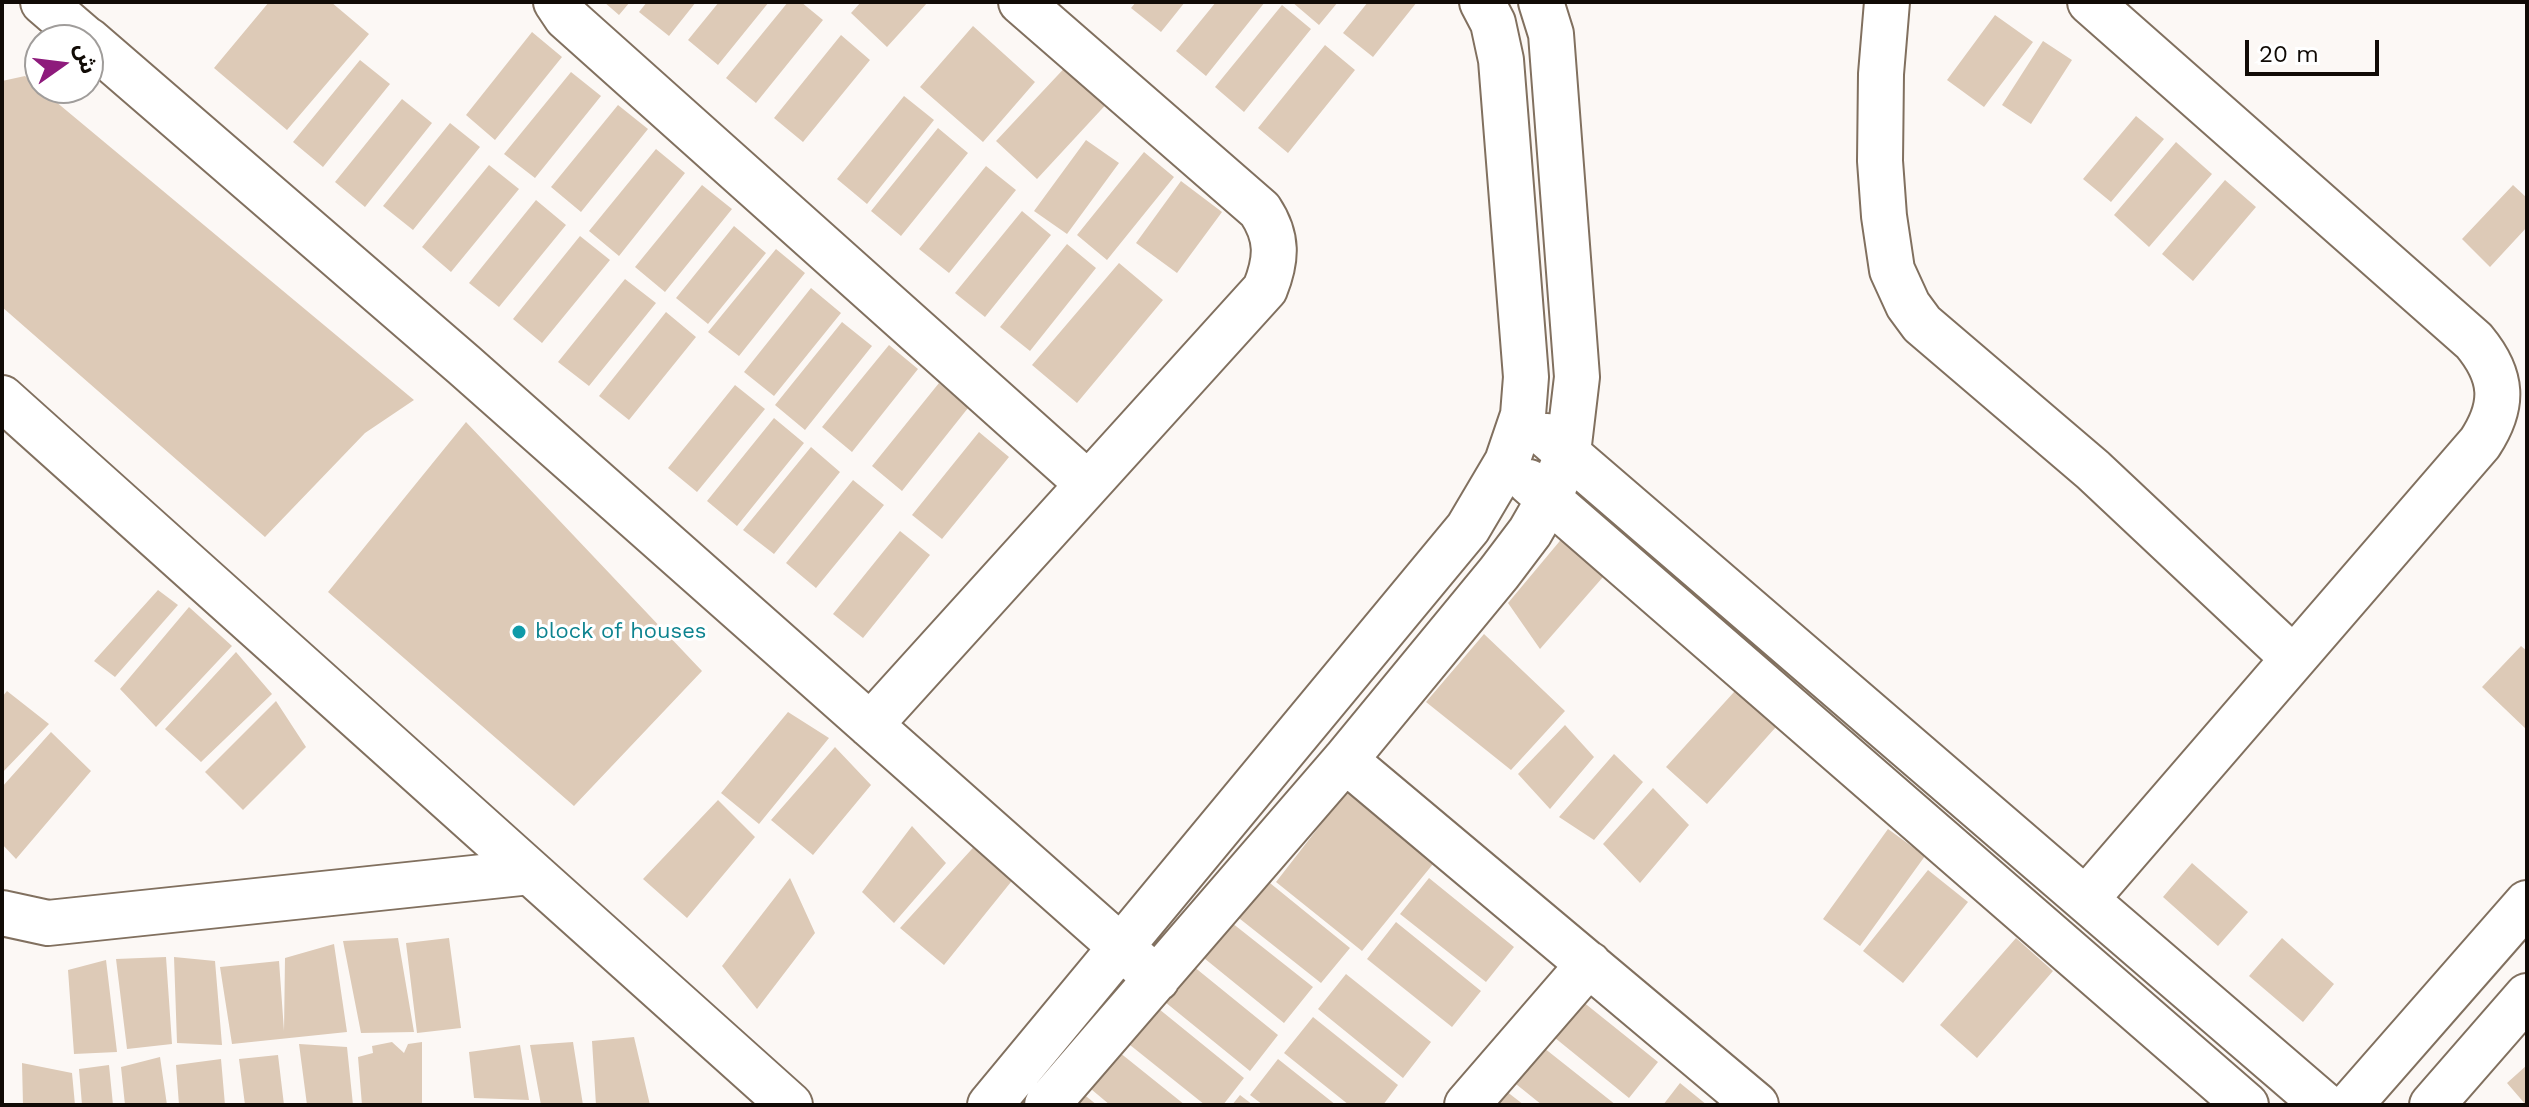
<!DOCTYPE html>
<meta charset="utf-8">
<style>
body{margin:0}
#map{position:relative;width:2529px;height:1107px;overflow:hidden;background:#fcf8f5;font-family:"Work Sans","Noto Sans Arabic",sans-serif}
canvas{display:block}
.frame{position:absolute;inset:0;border:4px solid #110b06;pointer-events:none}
.north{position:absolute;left:24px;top:24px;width:80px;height:80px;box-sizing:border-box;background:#fff;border:2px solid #a09d9b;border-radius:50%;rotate:76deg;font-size:22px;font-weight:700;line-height:32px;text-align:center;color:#110b06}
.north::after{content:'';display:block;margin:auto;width:28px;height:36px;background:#8e1b7c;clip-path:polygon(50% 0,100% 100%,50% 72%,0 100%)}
.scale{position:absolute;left:2245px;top:40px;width:134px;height:36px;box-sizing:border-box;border:4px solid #110b06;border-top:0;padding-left:10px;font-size:24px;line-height:28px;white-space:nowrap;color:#110b06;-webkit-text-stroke:6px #fff;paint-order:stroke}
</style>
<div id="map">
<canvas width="2529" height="1107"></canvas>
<div class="frame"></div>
<div class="north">ش</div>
<div class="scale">20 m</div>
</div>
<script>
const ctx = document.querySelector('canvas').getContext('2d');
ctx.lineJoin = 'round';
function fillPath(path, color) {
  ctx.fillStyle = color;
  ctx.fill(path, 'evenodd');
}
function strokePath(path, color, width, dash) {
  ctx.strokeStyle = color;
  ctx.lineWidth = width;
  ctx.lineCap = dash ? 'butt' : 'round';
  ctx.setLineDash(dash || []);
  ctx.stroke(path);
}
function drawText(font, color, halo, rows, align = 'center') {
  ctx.font = font + ' "Work Sans",sans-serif';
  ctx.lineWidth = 6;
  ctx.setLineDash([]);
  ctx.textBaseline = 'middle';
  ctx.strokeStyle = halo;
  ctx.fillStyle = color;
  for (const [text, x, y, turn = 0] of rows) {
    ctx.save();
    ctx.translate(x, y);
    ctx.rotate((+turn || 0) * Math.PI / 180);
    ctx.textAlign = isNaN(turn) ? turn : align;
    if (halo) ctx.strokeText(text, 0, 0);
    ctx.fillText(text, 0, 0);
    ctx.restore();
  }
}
fillPath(new Path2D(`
 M269 2H331L369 34 287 130 214 68Z
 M604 2H630L619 15Z
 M647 2H696L669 36 639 12Z
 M719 2H769L718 65 688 40Z
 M788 2H801L823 20 756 103 726 78Z
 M861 2H928L887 47 851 13Z
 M1136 2H1185L1161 32 1131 8Z
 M1216 2H1265L1206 76 1176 51Z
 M1292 2H1338L1319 25Z
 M1368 2H1417L1373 57 1343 33Z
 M1282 5 1311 29 1244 112 1215 87Z
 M1995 15 2033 42 1984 107 1947 80Z
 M973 26 1035 82 983 142 920 87Z
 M532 32 562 57 495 140 466 115Z
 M841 35 870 60 803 142 774 118Z
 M2043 41 2072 60 2031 124 2002 105Z
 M1325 45 1355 70 1288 153 1258 128Z
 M360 60 390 84 323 167 293 142Z
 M1072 60 1112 98 1037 179 996 141Z
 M571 72 601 96 535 178 504 154Z
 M25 76 414 400 365 433 265 537 2 307V81Z
 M904 96 934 120 867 204 837 179Z
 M402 99 432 123 365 207 335 182Z
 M618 105 648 129 581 212 551 187Z
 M2136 116 2164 139 2111 202 2083 179Z
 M450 123 480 147 413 230 383 206Z
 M938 128 968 153 901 236 871 211Z
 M1086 140 1119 163 1067 234 1034 211Z
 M2176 142 2212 174 2149 247 2114 215Z
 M656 149 685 173 619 256 589 231Z
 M1144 152 1174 177 1107 260 1077 235Z
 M489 165 519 189 451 272 422 247Z
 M986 166 1016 190 949 273 919 249Z
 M2225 180 2256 207 2193 281 2162 254Z
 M1181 181 1222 212 1177 273 1136 243Z
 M702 185 732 209 665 292 635 267Z
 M2513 185 2527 198V227L2490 267 2462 239Z
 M536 200 566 225 499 307 469 283Z
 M1022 211 1051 235 985 317 955 293Z
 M734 226 766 253 708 324 676 298Z
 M580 236 610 260 542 343 513 319Z
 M1067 244 1096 268 1030 351 1000 327Z
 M776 249 805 273 739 356 708 332Z
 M1119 263 1163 300 1077 403 1032 365Z
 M625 279 656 303 589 386 558 362Z
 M811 288 841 313 774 396 744 372Z
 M666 312 696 337 629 420 599 396Z
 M842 322 872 346 805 430 775 405Z
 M889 345 918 369 852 452 822 427Z
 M939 383 968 408 902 491 872 466Z
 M735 385 765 409 697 492 668 468Z
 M774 418 804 443 737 526 707 501Z
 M466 422 702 671 574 806 328 592Z
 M979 432 1009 457 942 539 912 515Z
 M811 447 840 472 774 554 743 530Z
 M853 480 884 505 816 588 786 563Z
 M1569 530 1610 569 1540 649 1508 603Z
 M900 531 930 555 863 638 833 614Z
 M158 590 178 605 115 677 94 661Z
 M189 607 232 646 156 727 120 689Z
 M1484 634 1565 711 1511 770 1426 702Z
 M2521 646 2527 651V730L2482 687Z
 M236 652 272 694 201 762 165 729Z
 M1744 681 1784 718 1707 804 1666 767Z
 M7 691 49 724 2 773V697Z
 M276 701 306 747 243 810 205 772Z
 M788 712 829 738 759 824 721 793Z
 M1565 725 1594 757 1550 809 1518 774Z
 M51 732 91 771 16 859 2 844V787Z
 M835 747 871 785 813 855 771 820Z
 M1614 754 1643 782 1594 840 1559 817Z
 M1653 788 1689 825 1640 883 1603 844Z
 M1346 792 1433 864 1362 951 1276 882Z
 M718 800 755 837 687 918 643 879Z
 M912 826 946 863 894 923 862 892Z
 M1888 829 1925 856 1860 946 1823 919Z
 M981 839 1019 872 944 965 900 928Z
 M2192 863 2248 912 2218 946 2163 897Z
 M1928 870 1968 902 1903 983 1863 951Z
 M790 878 815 933 757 1009 722 966Z
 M1429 878 1514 947 1486 982 1400 914Z
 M1265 879 1350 948 1321 983 1235 915Z
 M1227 919 1313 987 1284 1023 1199 954Z
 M1396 922 1481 991 1452 1027 1367 959Z
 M398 938 414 1032 361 1033 343 941Z
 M449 938 461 1028 417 1033 406 943Z
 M2016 938 2053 971 1977 1058 1940 1025Z
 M2282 938 2334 984 2303 1022 2249 976Z
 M334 944 347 1032 232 1044 220 967 279 961 284 1031 285 958Z
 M166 957 172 1044 127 1049 116 959Z
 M174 957 215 961 222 1045 177 1043Z
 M106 960 117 1052 74 1054 68 970Z
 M1193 966 1278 1035 1250 1071 1165 1002Z
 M1346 974 1431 1042 1403 1078 1318 1009Z
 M1572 993 1658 1062 1629 1098 1544 1029Z
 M1159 1009 1244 1078 1223 1105H1205L1130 1045Z
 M1313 1017 1398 1085 1383 1105H1349L1284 1053Z
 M634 1037 650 1105H596L592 1041Z
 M392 1042 404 1053 408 1044 422 1042V1104L362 1105 358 1057 373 1053 372 1046Z
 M573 1042 583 1105H541L530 1045Z
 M299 1044 347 1047 353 1105H307Z
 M1539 1044 1616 1105H1542L1511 1080Z
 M520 1045 529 1100 474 1098 469 1052Z
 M1114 1048 1185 1105H1110L1085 1084Z
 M278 1055 284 1105H245L239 1059Z
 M160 1057 167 1105H125L121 1067Z
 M221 1059 225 1105H179L176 1065Z
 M1278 1059 1336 1105H1263L1250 1095Z
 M22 1063 72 1073 75 1105H23Z
 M109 1065 113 1105H82L79 1069Z
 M2527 1065V1105H2526L2507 1083Z
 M1680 1083 1707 1105H1663Z
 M1077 1089 1097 1105H1065Z
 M1506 1091 1524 1105H1495Z
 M1240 1095 1253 1105H1232Z`), '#ddcab7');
const minor = new Path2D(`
 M43 2 87 40
 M556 2 566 17 1088 484
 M1887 2 1881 74 1880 161 1884 216 1892 270 1908 305 1922 324 2093 470 2293 658
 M88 40 464 365 1157 979
 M2 398 790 1105
 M1547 436 2324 1105
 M1529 482 2246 1105
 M870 725 1265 289C1277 259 1278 237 1260 210L1021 2
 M1345 760 1756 1105
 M2086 899 2480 443C2505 405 2503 376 2474 341L2090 2
 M2 913 48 923 530 872
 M990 1105 1468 528 1507 462 1523 415 1526 377 1501 60 1493 23 1482 2
 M1047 1105 1345 760 1499 573 1530 532 1549 499 1568 453 1577 377 1551 34 1541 2
 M1467 1105 1589 964
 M2350 1105 2527 903
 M2432 1105 2527 996`);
strokePath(minor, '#81705f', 48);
strokePath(minor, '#fff', 44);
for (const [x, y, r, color] of [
 [519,632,8,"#0f9aa8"]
]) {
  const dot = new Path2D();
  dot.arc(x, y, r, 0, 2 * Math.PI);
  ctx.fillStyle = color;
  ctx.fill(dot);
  strokePath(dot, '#fff', 3);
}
drawText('22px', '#0d838f', '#fff', [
 ["block of houses",535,632]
], 'left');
</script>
